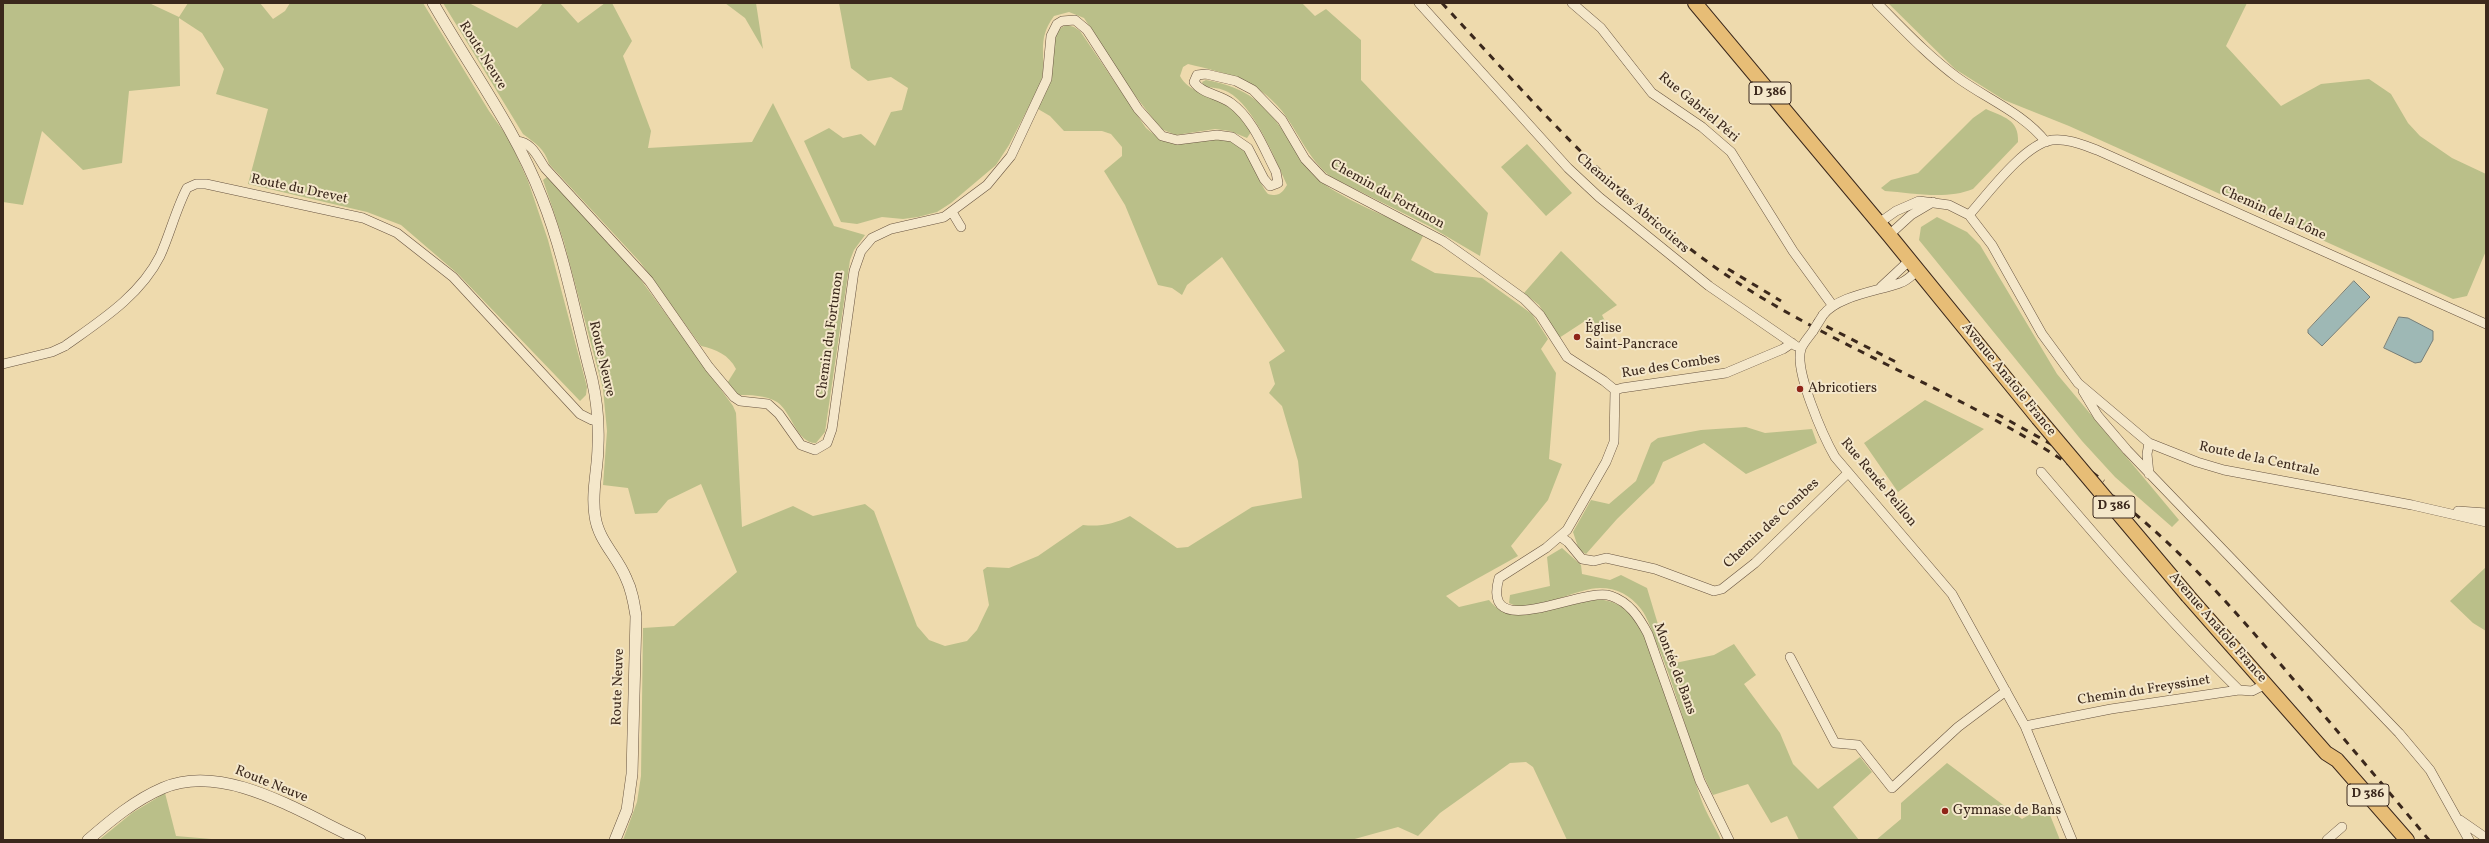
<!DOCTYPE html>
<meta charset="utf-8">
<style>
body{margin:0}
#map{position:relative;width:2489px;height:843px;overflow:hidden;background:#eedaad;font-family:Vollkorn,serif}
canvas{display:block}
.frame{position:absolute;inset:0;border:4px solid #3b281c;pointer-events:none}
</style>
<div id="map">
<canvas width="2489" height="843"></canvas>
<div class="frame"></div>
</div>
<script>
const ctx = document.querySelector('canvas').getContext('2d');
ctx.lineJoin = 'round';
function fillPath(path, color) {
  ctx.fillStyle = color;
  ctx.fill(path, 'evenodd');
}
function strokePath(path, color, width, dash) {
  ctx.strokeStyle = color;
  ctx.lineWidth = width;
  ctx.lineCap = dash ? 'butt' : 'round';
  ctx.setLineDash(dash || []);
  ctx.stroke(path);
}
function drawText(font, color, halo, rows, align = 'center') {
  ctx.font = font + ' Vollkorn,serif';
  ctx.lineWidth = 4;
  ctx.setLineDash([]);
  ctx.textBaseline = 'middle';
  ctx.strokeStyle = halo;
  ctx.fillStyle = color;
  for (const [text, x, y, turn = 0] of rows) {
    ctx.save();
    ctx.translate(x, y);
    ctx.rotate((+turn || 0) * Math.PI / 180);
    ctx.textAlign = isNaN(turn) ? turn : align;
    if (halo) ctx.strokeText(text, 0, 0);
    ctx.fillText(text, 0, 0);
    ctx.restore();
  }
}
fillPath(new Path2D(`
 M3 3H149L179 17 188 3H260L273 19 285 11 290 3H423L489 111 509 139 528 181 548 240 587 387 586 395 580 401 458 274 401 225 367 212 248 184 268 109 216 94 224 69 202 33 179 18 180 86 129 91 122 163 83 170 42 131 23 205 3 202Z
 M443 3H469L517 28 538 10 543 3H560L578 23 605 3H612L632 41 623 56 651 131 648 148 752 142 773 103 834 226 865 235 854 250 850 260 825 432 816 443C796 443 792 412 777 402 766 395 750 395 737 395L726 385 736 369C729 355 716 349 701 346L640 262 549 164C545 149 535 143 523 134Z
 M725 3H756L763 49 745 18Z
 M839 3H1302L1315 16 1326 9 1361 40V80L1488 213 1480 256 1429 226 1331 177C1308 159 1299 133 1282 111 1256 79 1226 73 1188 64L1183 67 1180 76C1189 93 1207 92 1221 101 1234 109 1243 119 1251 132L1247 138 1230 131 1215 129 1176 135 1161 129 1130 89 1084 18 1069 12 1054 16C1035 42 1048 56 1041 83L1009 145 996 165 951 203 937 212 918 217 903 219 882 217 857 224 841 222 804 141 829 128 843 138 861 134 875 146 891 112 902 110 908 88 891 77 868 81 851 68Z
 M1888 3H2247L2226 46 2281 106 2321 84 2369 79 2391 94 2408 123 2420 136 2452 158 2486 174V251L2467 296 2453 299 2069 126 2004 100 1955 69Z
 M1067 25 1074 27 1080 31 1146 128C1185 164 1212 122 1241 147 1254 158 1257 181 1268 194 1279 197 1282 193 1287 185 1275 159 1254 106 1228 92 1221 88 1212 88 1204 86L1202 82 1206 80C1248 88 1266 103 1289 140 1298 155 1306 169 1320 181 1344 200 1395 220 1424 234L1411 260 1435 273 1482 278 1532 314 1548 339 1541 349 1556 373 1549 459 1562 464 1548 500 1511 546 1518 556 1446 596 1459 607 1489 600C1520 641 1587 574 1627 611 1642 624 1647 644 1654 661 1672 707 1685 753 1701 799 1706 813 1715 827 1721 840H1567L1533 767 1526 762 1510 763 1440 813 1418 836 1398 827 1351 840H623L637 802 641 776 643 628 674 626 737 572 701 484 668 500 657 513 635 514 628 488 603 485 607 431 603 389 564 242 543 180 547 177 633 269 733 406 736 413 742 527 793 506 813 516 865 504 874 511 917 626 929 640 945 646 967 641 977 630 989 605 983 570 987 567 1009 568 1038 556 1083 525C1099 527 1115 524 1130 516L1177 548 1188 547 1252 507 1302 498 1298 461 1282 406 1269 393 1275 384 1269 362 1285 351 1222 257 1187 285 1182 295 1172 288 1158 285 1125 205 1104 171 1122 156V147L1111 134 1102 131H1064L1050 116 1038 109C1042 99 1047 89 1051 79 1056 64 1046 30 1067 25Z
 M1986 109C2003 117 2019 119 2018 142L1973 189C1947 200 1912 193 1885 191L1881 188 1891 180 1918 173 1973 118Z
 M1527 144 1572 193 1546 216 1501 167Z
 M1937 217 1967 232 1980 245 2057 374 2179 520 2172 527 2115 477 2082 441 1919 240 1921 227Z
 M1561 251 1617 305 1602 315 1608 327 1599 331 1594 322 1589 325 1585 321 1559 338 1539 305 1524 293Z
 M1925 400 1984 429 1898 492 1864 443Z
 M1746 427 1765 433 1812 429 1817 443 1746 474 1704 443 1663 462 1654 483 1617 519 1586 554 1579 550 1573 532 1591 500 1609 504 1636 481 1651 443 1658 438 1701 430Z
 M1562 548 1581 565 1582 574 1610 580 1621 575 1647 588 1670 664 1714 655 1734 644 1756 675 1744 684 1780 733 1793 764 1818 789 1860 757 1872 772 1833 807 1859 840H1799L1787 816 1771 823 1748 784 1713 795C1688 747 1678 691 1656 642 1652 632 1648 618 1641 609 1630 595 1617 588 1600 588 1574 588 1532 616 1509 603L1510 595 1550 586 1547 557Z
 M2486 567V631L2473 623 2450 601Z
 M1947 763 2022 819 2046 805 2060 840H1876L1901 819V803Z
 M165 793 176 836 223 840H99L132 813Z`), '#babf89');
const water = new Path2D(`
 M2354 281 2370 297 2322 346 2308 333V330Z
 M2399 317 2408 318 2433 331V340L2421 362 2415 363 2384 348Z`);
fillPath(water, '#9eb8b5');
strokePath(water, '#767e78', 1);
const minor = new Path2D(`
 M1419 3 1568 168 1599 197 1709 286 1796 346
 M1572 3 1601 28 1652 93 1702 127 1731 152 1793 251 1833 306
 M1877 3C1903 29 1928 56 1958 78 1987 99 2023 113 2046 142
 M516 141C532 142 537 156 545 168L649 281 709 367 734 397 740 401 768 404 779 414 801 445 815 450 827 443 832 429 854 271 861 251 872 238 891 229 944 217 987 185 1011 156 1047 79 1051 36 1057 24 1062 21 1075 20 1087 30 1138 109 1162 136 1177 140 1217 135 1232 137 1248 148 1264 179 1270 186 1278 183 1276 172C1264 149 1253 119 1231 103 1219 94 1202 94 1194 82L1197 75 1206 74 1236 81 1253 90 1282 120 1305 159 1323 178 1443 241 1477 265 1524 299 1540 315 1567 357 1604 381 1615 390
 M952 212 961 227
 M1969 215C1987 195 2024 144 2052 140 2067 138 2083 145 2097 150L2486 324
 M1879 223 1896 211 1919 201 1949 205 1969 215 1992 245 2042 334 2078 383 2149 443 2197 462 2224 470 2412 505 2486 522
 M1889 235 1911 215 1933 202
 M1881 287 1910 260
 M1823 315C1837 296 1878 291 1900 283 1907 281 1912 275 1918 270
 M1813 331C1809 337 1803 343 1801 349 1794 371 1824 438 1835 457L1952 594 2025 726 2072 840
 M3 364 52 352 65 346C100 321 140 296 160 256 170 234 176 209 187 188L196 184H206L363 218 397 233 453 277 580 414 592 420H597
 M2083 391 2098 416 2127 450 2399 733 2430 770 2469 840
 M2041 472C2105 547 2169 621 2239 690
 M2149 474 2147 454 2149 443
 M2458 511 2486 513
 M1561 537 1568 542 1582 559 1594 561 1606 558 1655 569 1714 591 1722 589 1755 563 1848 473
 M1790 657 1835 743 1858 745 1892 788 1958 727 2006 691
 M2025 726 2111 709 2239 690 2252 691 2266 684
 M2460 820 2486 838
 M1729 840 1700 781 1648 634C1639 617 1629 602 1611 596 1582 586 1480 645 1499 578L1546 548 1567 530 1606 462 1614 442 1615 390 1622 388 1726 373 1783 349 1792 343
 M2327 840 2342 827`);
const tertiary = new Path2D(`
 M433 3C470 68 515 128 542 198 565 256 576 319 592 379 597 401 599 423 598 446 598 469 591 492 595 516 598 540 617 556 626 578 632 590 634 603 636 616L632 774 627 810 615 840
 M88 840C111 820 135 800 163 788 225 761 304 815 360 840`);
const primary = new Path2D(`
 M1695 3 1889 235 2038 418
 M2188 596 2326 753 2337 760 2407 840`);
strokePath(minor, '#685440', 10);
strokePath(tertiary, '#685440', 12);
strokePath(primary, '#3b281c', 16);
strokePath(minor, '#f4e7ca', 9);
strokePath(tertiary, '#f4e7ca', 11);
strokePath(primary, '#e7bd76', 14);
strokePath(new Path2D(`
 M1442 3C1538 107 1632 218 1754 293 1868 363 1997 408 2104 489 2177 544 2235 610 2293 679 2339 733 2384 786 2429 840
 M1728 269 1781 301
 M1814 320 1898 363
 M1997 414 2060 449 2104 481`), '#3b281c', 3, [7, 7]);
const minorBridge = new Path2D(`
 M1813 331 1823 315`);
const primaryBridge = new Path2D(`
 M2038 418 2188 596`);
strokePath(minorBridge, '#685440', 10, []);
strokePath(primaryBridge, '#3b281c', 16, []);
strokePath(minorBridge, '#f4e7ca', 9);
strokePath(primaryBridge, '#e7bd76', 14);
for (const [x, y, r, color] of [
 [1577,337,4,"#8f2418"],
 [1800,389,4,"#8f2418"],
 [1945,811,4,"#8f2418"]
]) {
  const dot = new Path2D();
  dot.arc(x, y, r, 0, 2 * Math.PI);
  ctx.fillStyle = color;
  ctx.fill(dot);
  strokePath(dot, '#f4e7ca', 1.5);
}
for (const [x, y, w] of [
 [1770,93,42],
 [2114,507,42],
 [2368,795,42]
]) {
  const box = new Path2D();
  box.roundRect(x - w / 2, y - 11, w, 22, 3);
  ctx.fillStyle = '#f4e7ca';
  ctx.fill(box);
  strokePath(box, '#3b281c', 1);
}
drawText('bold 13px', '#3b281c', null, [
 ["D 386",1770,93],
 ["D 386",2114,507],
 ["D 386",2368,795]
]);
drawText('14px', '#3b281c', '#f4e7ca', [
 ["Route Neuve",482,56,58],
 ["Rue Gabriel Péri",1698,108,40],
 ["Route du Drevet",299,190,12],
 ["Chemin du Fortunon",1387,195,29],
 ["Chemin des Abricotiers",1632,204,41],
 ["Chemin de la Lône",2273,214,24],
 ["Chemin du Fortunon",831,335,-82],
 ["Route Neuve",601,359,77],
 ["Rue des Combes",1671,367,-9],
 ["Avenue Anatole France",2008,380,51],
 ["Route de la Centrale",2259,460,12],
 ["Rue Renée Peillon",1878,483,50],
 ["Chemin des Combes",1772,524,-43],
 ["Avenue Anatole France",2217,628,49],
 ["Montée de Bans",1674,669,69],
 ["Route Neuve",619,687,-88],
 ["Chemin du Freyssinet",2144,691,-9],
 ["Route Neuve",271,785,22]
]);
drawText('14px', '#3b281c', '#f4e7ca', [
 ["Église",1585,329],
 ["Saint-Pancrace",1585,345],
 ["Abricotiers",1808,389],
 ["Gymnase de Bans",1953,811]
], 'left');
</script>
